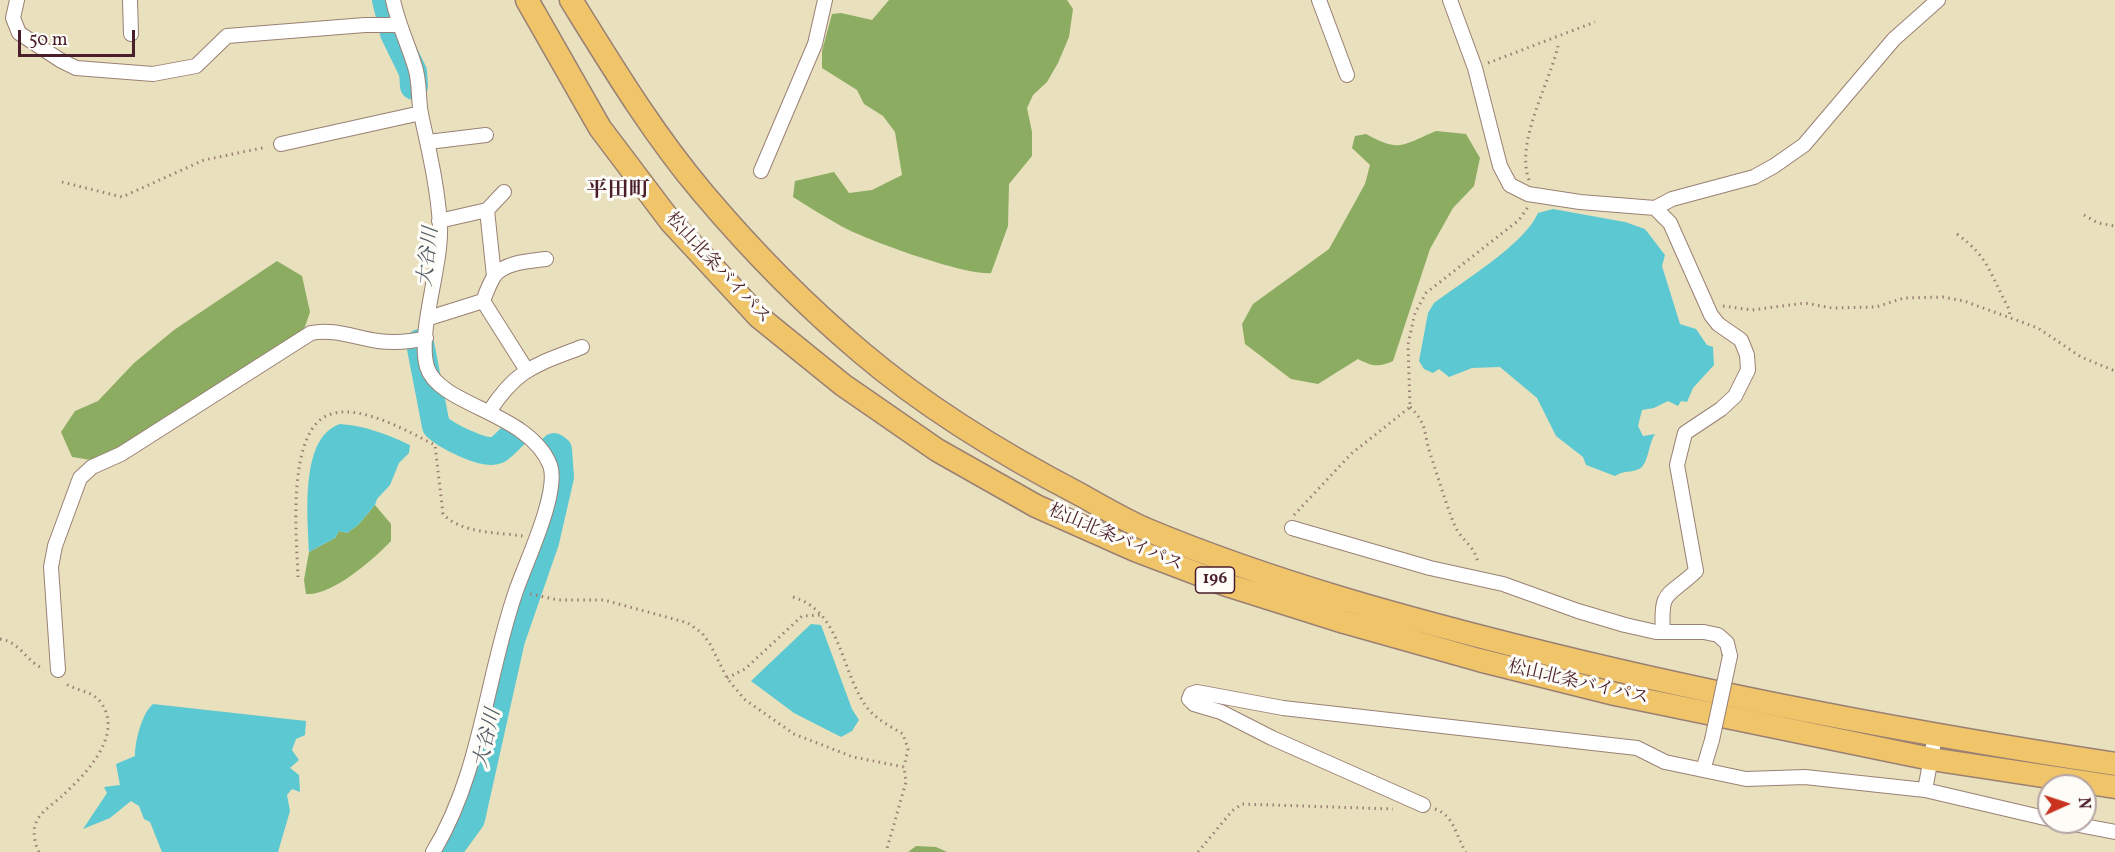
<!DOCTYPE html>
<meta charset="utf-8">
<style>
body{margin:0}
#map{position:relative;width:2115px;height:852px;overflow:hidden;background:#e9e0bd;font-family:Vollkorn,serif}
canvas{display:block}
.north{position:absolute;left:2037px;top:774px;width:60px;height:60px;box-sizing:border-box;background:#fdfcf7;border:2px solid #b5a4a5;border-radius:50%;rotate:87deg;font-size:16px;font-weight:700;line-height:24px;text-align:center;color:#4a1f2b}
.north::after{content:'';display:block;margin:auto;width:21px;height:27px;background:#c8321e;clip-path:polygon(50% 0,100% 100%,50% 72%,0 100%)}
.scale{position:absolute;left:18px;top:30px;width:117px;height:27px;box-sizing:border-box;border:3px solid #4a1f2b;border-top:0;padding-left:8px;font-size:18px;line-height:21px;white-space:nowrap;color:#4a1f2b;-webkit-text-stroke:4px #fdfcf7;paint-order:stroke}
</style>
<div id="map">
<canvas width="2115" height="852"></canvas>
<div class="north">N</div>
<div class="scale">50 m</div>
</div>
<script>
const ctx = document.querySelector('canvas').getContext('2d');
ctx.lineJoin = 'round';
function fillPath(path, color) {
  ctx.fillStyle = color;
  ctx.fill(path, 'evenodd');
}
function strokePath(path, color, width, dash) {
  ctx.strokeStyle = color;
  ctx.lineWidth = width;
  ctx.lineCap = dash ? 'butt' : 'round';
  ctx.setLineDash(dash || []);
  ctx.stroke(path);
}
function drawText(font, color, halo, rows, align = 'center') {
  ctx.font = font + ' Vollkorn,"Noto Serif JP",serif';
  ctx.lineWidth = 6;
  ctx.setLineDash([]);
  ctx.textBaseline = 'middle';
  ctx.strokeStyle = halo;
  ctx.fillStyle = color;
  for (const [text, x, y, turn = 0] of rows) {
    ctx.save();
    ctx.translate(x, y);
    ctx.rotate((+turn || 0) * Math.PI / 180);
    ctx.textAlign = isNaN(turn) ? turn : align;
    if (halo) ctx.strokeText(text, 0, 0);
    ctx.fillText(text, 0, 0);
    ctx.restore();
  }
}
fillPath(new Path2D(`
 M889 0H1067L1073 9 1069 37 1058 63 1047 82 1033 95 1027 108 1032 132V156L1009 184 1008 226 991 273C966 276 866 240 841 226 825 217 809 207 793 197L795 181 834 172 849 193 872 190 902 175 895 132 883 116 864 104 857 90 822 68V51L832 14 841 13 872 20Z
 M1436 131 1466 134 1480 158 1474 186 1453 208 1430 249 1393 361C1378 368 1372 366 1358 359L1318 384 1291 379 1245 344 1242 324 1253 304 1329 249 1365 184 1370 165 1352 148 1355 136 1366 134C1400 153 1402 145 1436 131Z
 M277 261 302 276 310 312 301 338 134 439 91 460 72 457 61 432 75 411 98 401 134 363 174 330Z
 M375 505 391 524V541C374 559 332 596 306 594L304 580 309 552 335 538 339 531 347 533 358 525Z
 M916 846 936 847 947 852H908Z`), '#8bac61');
fillPath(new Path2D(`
 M1553 209 1625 222 1645 229 1665 255 1662 266 1680 324 1696 329 1707 345 1713 347 1714 365 1693 388 1687 402 1681 401 1678 406 1668 401 1654 408 1642 410 1638 426 1643 436 1655 434C1649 442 1648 466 1639 469 1630 473 1624 470 1615 476L1586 465 1583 457 1556 436 1537 398 1500 367 1472 368 1449 377 1439 369 1433 373 1424 369 1419 361 1428 313 1434 303C1463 281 1524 245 1538 213Z
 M340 424C366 426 386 434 410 445L409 453 399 463 390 485 377 499 375 505 358 525 347 533 339 531 335 538 309 552C308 519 299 437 340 424Z
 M811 624 821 625 852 709 859 720 852 731 841 737 794 713 751 681Z
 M153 704 306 721 305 735 296 739 292 750 299 760 290 768 299 775 300 792 292 789 287 795 290 811 278 852H162L150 822 144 819 139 806 131 801 110 818 83 829 107 793 104 787 120 785 116 764 135 756C135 741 142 713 153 704Z`), '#5cc9d2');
strokePath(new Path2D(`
 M386 0 394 33 413 72 414 86
 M420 343 436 426C445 435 485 456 497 450 503 447 509 439 515 434
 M447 852 471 819 511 640 545 542 560 477 558 450 554 447`), '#5cc9d2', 28);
const minor = new Path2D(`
 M17 0 13 18 19 33 60 60 76 68 153 74 196 66 227 36 365 25H398
 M130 0 131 34
 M393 0C398 24 408 44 415 67 420 82 418 99 421 114 429 151 438 188 440 226 442 266 417 332 427 367 439 406 529 412 550 465 560 492 525 564 516 591 486 677 481 774 433 852
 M1319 0 1347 75
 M1450 0 1475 68 1500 166 1510 185 1528 194 1580 202 1655 208 1672 199 1754 177 1774 166 1804 145 1894 39 1938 0
 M428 142 486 135
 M281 144 421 113
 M761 171 815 44 825 0
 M1655 208 1670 223 1711 315 1718 324 1741 340 1747 355 1748 370 1735 396 1721 409 1685 433 1677 465 1696 571C1668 598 1660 588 1663 632
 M487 210 494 276
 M439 221 487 210 504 192
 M483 301 526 369
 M429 318 483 301C486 293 490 282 495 275 506 262 531 261 546 259
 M489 412C517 368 536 365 582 347
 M1292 528 1430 568 1503 584 1578 611 1625 625 1656 632H1704L1718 635 1727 643 1730 656
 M58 670 51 567 55 546 80 478 92 467 121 454 311 333C333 328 356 338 378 341 394 343 410 342 426 338
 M1703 770 1712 740
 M1925 790 1935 736
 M1423 805 1272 738 1221 712 1194 704 1189 699 1191 694 1197 692 1283 708 1637 748 1665 762 1746 779 1805 777 1925 790 2049 819
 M2063 822 2115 832`);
const trunk = new Path2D(`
 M527 0 600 128 671 222 759 317 843 385 937 450 1036 506 1135 550 1227 585 1344 622 1479 660 1615 694 1931 759 2115 787
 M571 0C612 66 653 134 703 193 751 250 805 305 862 353 928 409 1004 455 1081 495 1102 507 1123 519 1145 529 1274 583 1412 620 1549 654 1736 700 1925 735 2115 764`);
strokePath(minor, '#9a8074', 16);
strokePath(trunk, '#9a8074', 25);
strokePath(new Path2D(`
 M1488 63 1595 22
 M1529 180C1515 142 1549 85 1558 46
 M62 182 122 197 204 160 267 147
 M2084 215 2098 223 2115 226
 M1957 234C1990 258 1990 275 2009 309L2010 317
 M1723 306 1752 310 1805 303 1832 308 1876 307 1904 298 1943 297 1964 301 2038 328 2081 357 2115 371
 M1410 407C1428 425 1423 431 1430 453 1438 477 1445 501 1454 524 1460 540 1476 546 1478 564
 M1294 515 1351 454 1410 407 1408 344 1415 313 1426 293 1519 220 1528 207
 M298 577C297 541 285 428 331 414 361 404 409 432 435 445L443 514C462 534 497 532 523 536
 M530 594 558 600H604L688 623 702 633 710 644 727 678 744 699 794 734 853 757 904 767 906 782 886 852
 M793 597C842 612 840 670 866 706 875 719 890 726 903 734L908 749 904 767
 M0 639C21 642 26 662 44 669
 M727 678 745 669 802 616 822 615
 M1435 809C1455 816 1455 835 1466 852
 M39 852C35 845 33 833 35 825 39 812 54 804 63 795 85 775 123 736 102 704 92 689 75 692 64 682
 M1198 852 1232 811 1242 804 1393 809`), '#9a8074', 3, [1.5, 4.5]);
strokePath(minor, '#fff', 14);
strokePath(trunk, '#f0c469', 22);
const minorBridge = new Path2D(`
 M1712 740 1730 656`);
strokePath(minorBridge, '#9a8074', 16, []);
strokePath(minorBridge, '#fff', 14);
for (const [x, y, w] of [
 [1215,580,39]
]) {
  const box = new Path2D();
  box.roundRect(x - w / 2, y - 13, w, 26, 4.5);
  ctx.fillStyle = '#fdfcf7';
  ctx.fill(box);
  strokePath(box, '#4a1f2b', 1.5);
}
drawText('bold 16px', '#4a1f2b', null, [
 ["196",1215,580]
]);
drawText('18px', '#4a1f2b', '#fdfcf7', [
 ["松山北条バイパス",717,269,47],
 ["松山北条バイパス",1115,539,23],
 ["松山北条バイパス",1578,684,13]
]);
drawText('italic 20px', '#505a65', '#fdfcf7', [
 ["大谷川",430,257,-84],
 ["大谷川",489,739,-77]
]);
drawText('bold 21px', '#4a1f2b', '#fdfcf7', [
 ["平田町",618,192]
]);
</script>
